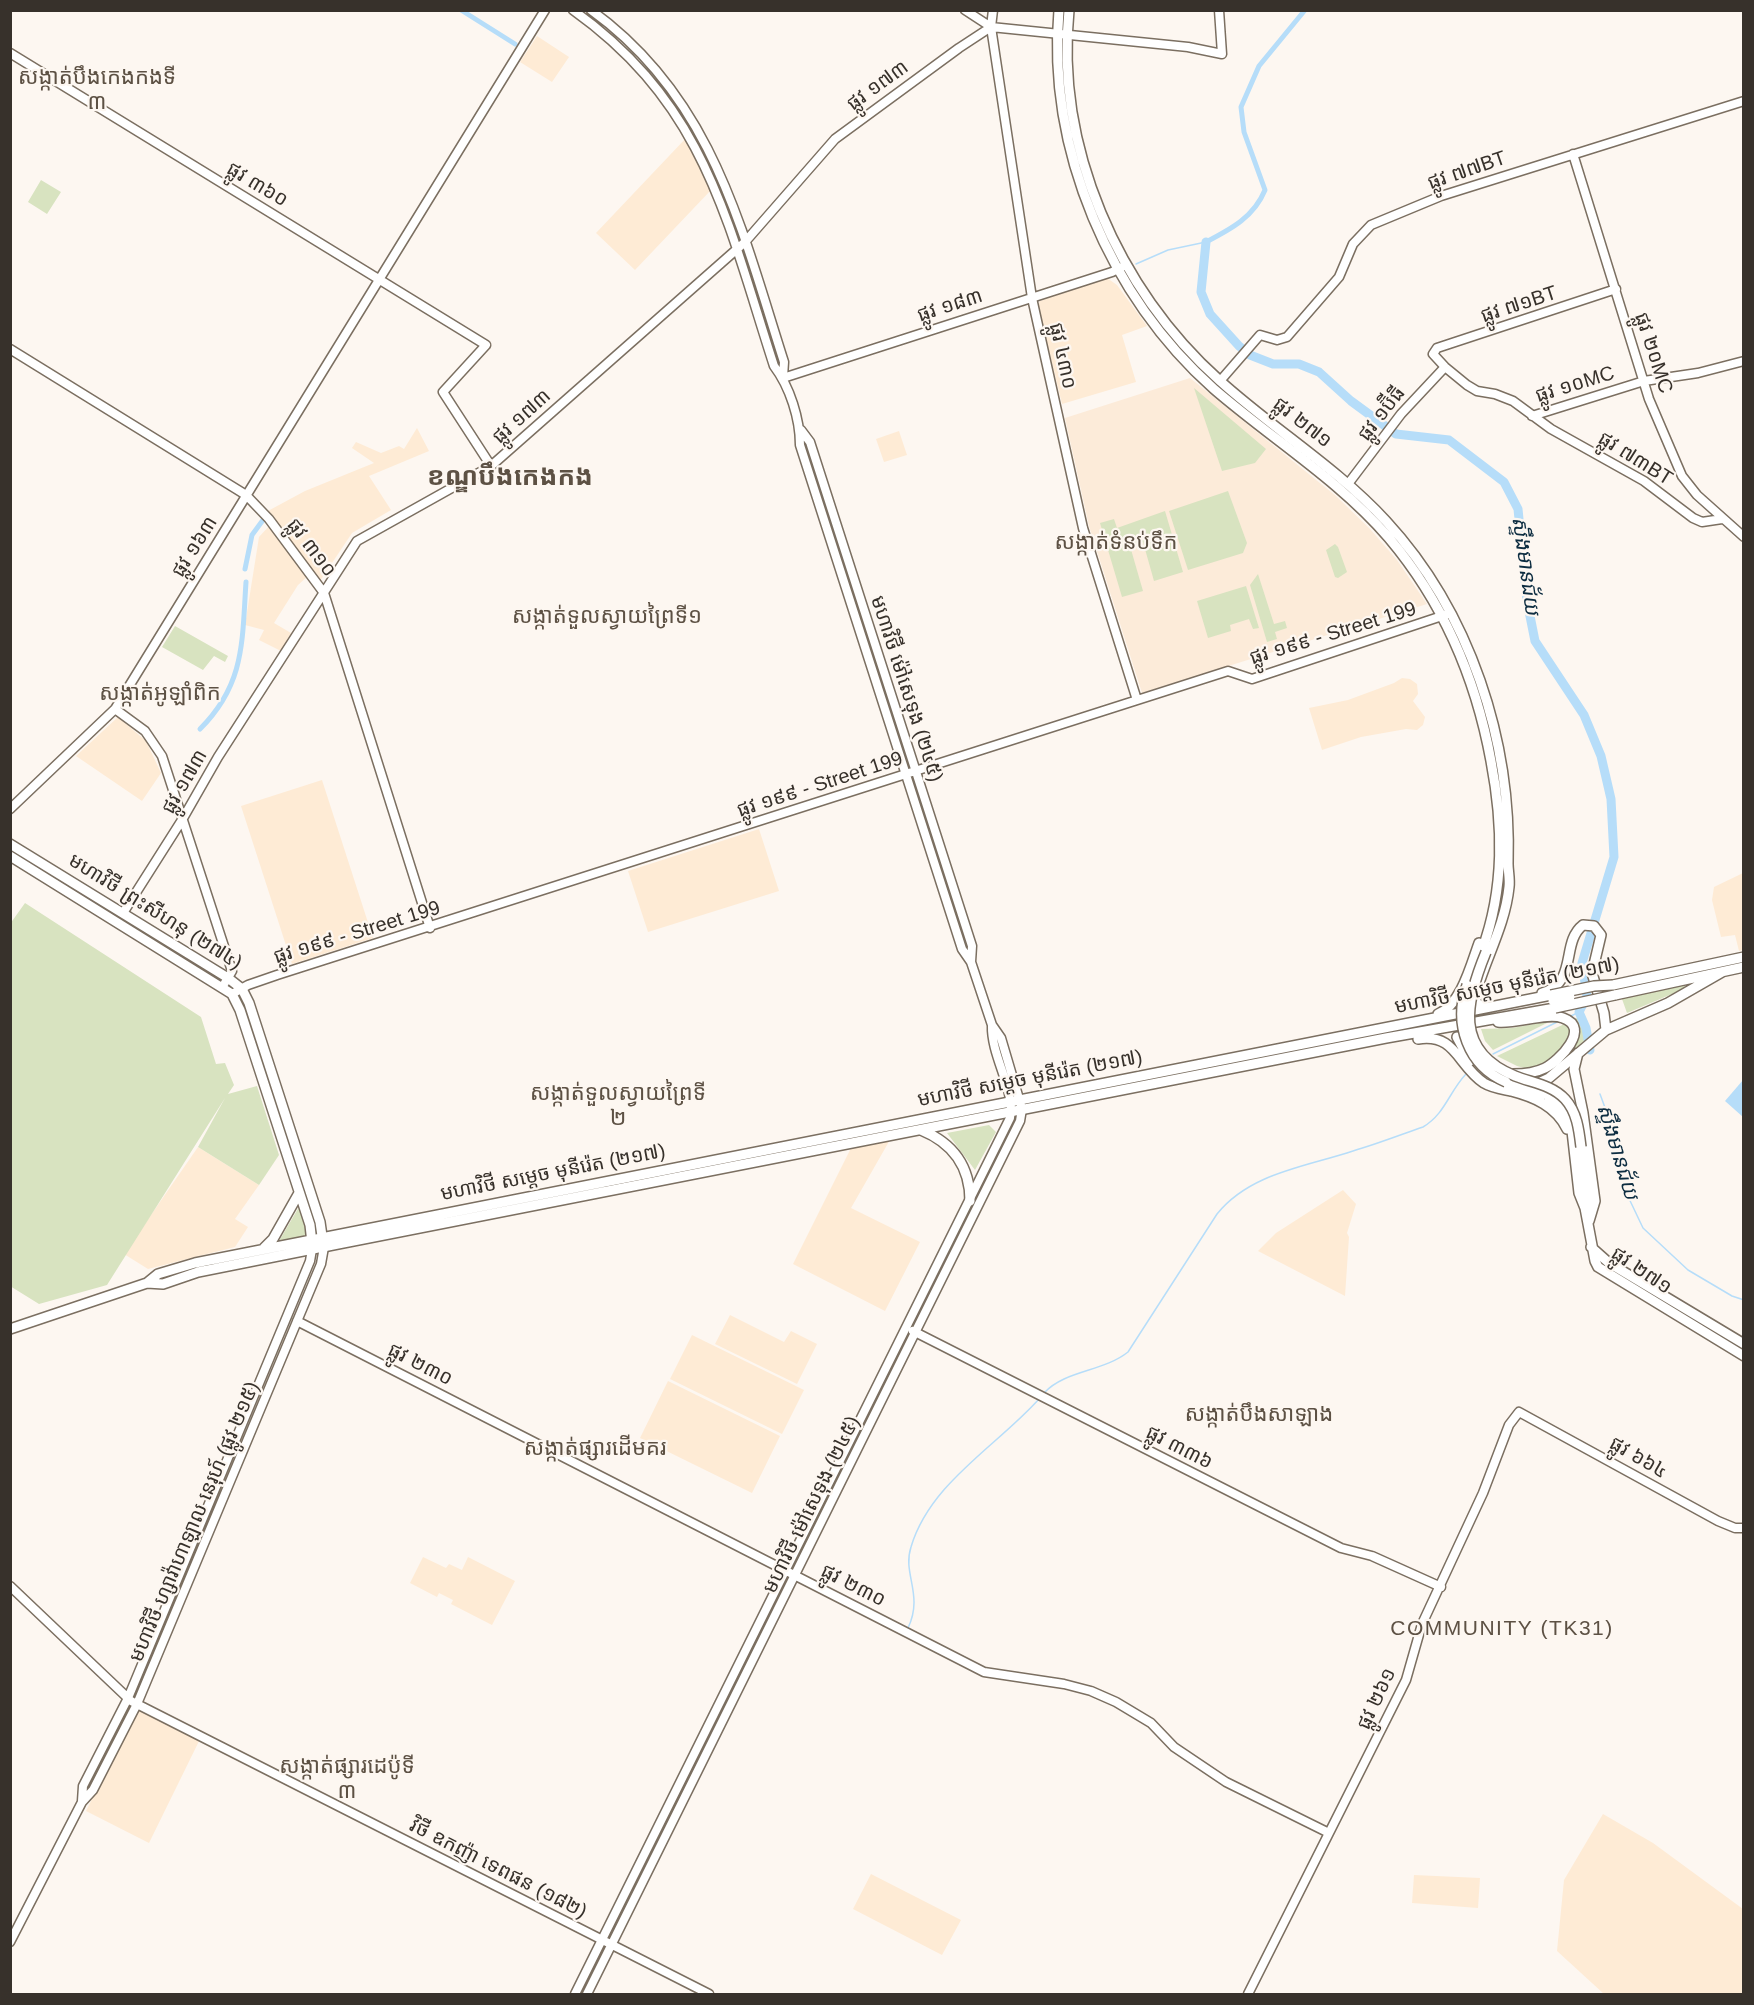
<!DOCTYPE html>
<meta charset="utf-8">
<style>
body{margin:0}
#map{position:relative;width:1754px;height:2005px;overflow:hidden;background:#fdf7f1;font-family:Helvetica,sans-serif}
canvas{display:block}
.frame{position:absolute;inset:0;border:12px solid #37312b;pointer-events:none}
</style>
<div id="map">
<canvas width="1754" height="2005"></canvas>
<div class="frame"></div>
</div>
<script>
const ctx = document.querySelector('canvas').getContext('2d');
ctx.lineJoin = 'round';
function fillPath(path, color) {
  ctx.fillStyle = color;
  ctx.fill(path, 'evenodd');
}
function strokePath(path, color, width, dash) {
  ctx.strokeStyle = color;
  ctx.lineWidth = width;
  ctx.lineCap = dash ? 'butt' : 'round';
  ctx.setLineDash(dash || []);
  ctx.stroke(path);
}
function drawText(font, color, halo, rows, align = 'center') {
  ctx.font = font + ' Helvetica,"Noto Sans Khmer",sans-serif';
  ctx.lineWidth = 4.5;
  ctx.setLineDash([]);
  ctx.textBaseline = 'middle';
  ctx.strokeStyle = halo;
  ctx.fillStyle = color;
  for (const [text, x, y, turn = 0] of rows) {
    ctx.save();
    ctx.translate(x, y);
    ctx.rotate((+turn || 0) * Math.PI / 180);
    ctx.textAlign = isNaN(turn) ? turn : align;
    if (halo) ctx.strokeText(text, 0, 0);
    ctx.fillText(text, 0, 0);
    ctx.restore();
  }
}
fillPath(new Path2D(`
 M537 36 569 57 552 82 520 62Z
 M687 137 712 189 635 270 596 233Z
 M1107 278 1117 285 1147 326 1122 335 1136 382 1062 404 1038 305 1040 301Z
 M417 428 429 451 369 476 391 510 352 533 320 581 275 520 266 512 305 491 374 463 352 448 356 442 381 453 399 446 404 449Z
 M899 431 907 455 884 462 876 439Z
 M270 525 308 576 298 585 274 623 291 633 281 651 259 640 264 630 245 625 259 537Z
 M1402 678 1410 679 1417 684 1418 694 1413 701 1425 717 1423 725 1417 730 1406 729 1361 737 1322 750 1309 708 1348 700 1394 683Z
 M118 717 146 741 161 773 142 801 76 756Z
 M322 780 373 938 292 964 241 806Z
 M759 829 779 891 648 932 628 871Z
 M1743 873V950L1739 951 1735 935 1721 937 1712 900 1714 887Z
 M891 1138 851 1208 920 1242 885 1311 793 1264 852 1146Z
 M198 1147 259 1185 235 1219 248 1227 235 1247 148 1269 124 1254Z
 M1343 1190 1356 1204 1347 1233 1349 1237 1345 1296 1258 1251 1276 1233Z
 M730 1315 784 1342 791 1331 817 1344 797 1384 715 1344Z
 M692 1335 804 1390 782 1434 670 1379Z
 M668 1381 780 1436 752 1493 640 1438Z
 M423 1557 446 1568 449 1564 462 1570 468 1557 515 1581 492 1625 451 1604 453 1600 439 1593 437 1597 410 1583Z
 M141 1702 203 1733 149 1843 86 1811Z
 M1603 1814 1653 1843 1743 1909V1994H1604L1557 1951 1564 1880Z
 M871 1874 961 1920 942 1955 853 1909Z
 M1414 1875 1480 1878 1478 1908 1412 1903Z`), '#feebd5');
fillPath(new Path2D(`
 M1190 378 1336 496 1370 529 1397 560 1427 604 1142 693 1089 526 1065 418Z`), '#fcebd9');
fillPath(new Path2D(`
 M41 180 61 192 47 214 28 202Z
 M1194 388 1266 449 1255 463 1222 471Z
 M1228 491 1247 543 1243 553 1188 570 1169 511Z
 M1165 511 1183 572 1154 581 1143 542 1130 546 1143 591 1122 597 1100 523 1114 519 1117 528Z
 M1335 544 1338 547 1347 572 1338 578 1335 577 1326 550Z
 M1258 574 1274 624 1285 621 1287 628 1275 632 1277 639 1267 642 1250 585Z
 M1246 586 1259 628 1253 629 1249 619 1230 625 1231 631 1208 638 1197 601Z
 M175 626 228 656 225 662 214 656 203 670 162 647Z
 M25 903 201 1017 216 1064 225 1063 234 1085 228 1094 257 1086 279 1155 259 1185 198 1147 225 1098 107 1285 39 1304 10 1286V924Z
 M1685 983V988L1679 991 1627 1013 1622 999Z
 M1579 1017 1586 1039 1546 1074 1517 1066 1497 1056Z
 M1551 1021 1493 1050 1485 1041 1481 1029 1512 1028Z
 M989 1125 996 1132 975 1170 947 1133Z
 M299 1207 302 1209 308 1235 279 1241Z`), '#d8e3c0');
fillPath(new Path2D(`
 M1743 1080H1744L1743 1117 1725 1101Z`), '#b6ddf9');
strokePath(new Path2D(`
 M1136 264 1168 250 1206 242
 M1569 1017 1579 1012
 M1493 1054 1559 1021
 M1600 1094 1619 1146 1624 1188 1643 1228 1688 1270 1732 1296 1744 1300
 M1044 1393C1065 1370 1103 1372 1128 1352L1217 1214C1250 1173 1305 1167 1353 1151 1377 1144 1400 1135 1423 1127 1445 1114 1449 1092 1466 1074
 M908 1628C924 1594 902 1574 911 1547 930 1483 997 1446 1039 1399`), '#b6ddf9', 1.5);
strokePath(new Path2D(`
 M461 10 515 44
 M1206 242C1231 229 1254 217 1265 190L1244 132 1241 107 1259 66 1305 10
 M245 569 252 535 263 520
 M200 729C245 684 242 642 246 582`), '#b6ddf9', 5);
strokePath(new Path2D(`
 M1206 242 1201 292 1210 314 1239 346 1250 355 1273 364H1299L1319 372 1351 401 1396 434 1449 440 1504 482 1518 509 1527 601 1535 641 1584 715 1601 756 1611 799 1614 857 1582 963 1587 996 1579 1012 1586 1028 1590 1050`), '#b6ddf9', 9);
const secondary = new Path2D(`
 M573 10C706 105 727 221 774 366 790 387 800 419 800 445L962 949 971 962 992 1025 1001 1038 1022 1109 1020 1121 587 1994
 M591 10C713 98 741 228 784 362L783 377
 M965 10 991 27 1188 47 1222 54 1219 10
 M993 10 991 27 1032 298 1083 528 1137 700
 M10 53 486 345 443 392 491 466
 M1573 154 1649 399 1682 476 1697 495 1744 537
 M1616 289 1437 348 1433 354 1445 367 1467 385 1477 391 1495 394 1513 401 1551 429 1644 481 1693 518 1702 522 1722 519
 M10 349 246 495 269 519 324 593 430 928
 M783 378 1112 272 1126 265
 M1220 381 1260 335 1277 340 1287 337 1339 277 1353 244 1371 225 1441 196 1744 101
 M1532 416 1644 381 1698 373 1744 361
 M801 430 810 442 972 946 971 962
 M1348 484 1401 414 1445 367
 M115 709 145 731 162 756 232 971 223 986
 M10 809 115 709 545 10
 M123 913 182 820 218 757 357 541 491 466 745 242 835 139 959 48 991 27
 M232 994 248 985 277 975 1228 671 1252 679 1448 614
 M297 1321 984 1672 1064 1684 1091 1691 1116 1702 1151 1723 1174 1747 1226 1782 1329 1833
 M913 1331 1341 1548 1372 1556 1441 1587
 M10 1586 131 1701 709 1994
 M82 1801 83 1786 128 1698 310 1261 312 1249
 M10 1942 82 1802 93 1790 137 1704 321 1264 324 1247
 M575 1994 1010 1118C1016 1091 991 1056 992 1026
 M1248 1994 1406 1680 1422 1624 1483 1493 1509 1425 1519 1412 1718 1521 1735 1528H1744`);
const primary = new Path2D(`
 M1059 10C1047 150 1110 297 1214 389 1272 439 1339 480 1389 538 1443 602 1476 679 1491 761 1503 824 1505 888 1482 950
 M1069 10C1055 147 1118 290 1219 380 1273 429 1336 467 1386 521 1470 612 1512 741 1508 864 1508 871 1510 879 1509 887 1505 926 1485 959 1475 996L1477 1004 1487 1007
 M10 844 228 978 242 989 249 1003 320 1222 323 1243
 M10 856 232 994 240 1010 310 1225 312 1243
 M1613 985 1744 957
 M1542 993C1579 982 1560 943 1583 925L1594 926 1601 935 1592 973 1604 1013 1606 1030
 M1615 995 1744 967
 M1438 1014C1461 1005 1471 965 1479 943
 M1498 1022C1516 1024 1548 1012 1563 1018 1592 1028 1559 1061 1545 1068 1535 1073 1525 1074 1513 1074
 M1457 1037 1470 1061
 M1418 1039C1456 1033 1457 1065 1484 1083 1492 1088 1501 1089 1511 1091 1534 1097 1556 1106 1567 1129
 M1578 1053 1574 1069 1583 1113 1595 1201 1589 1221
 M1506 1082 1547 1095 1558 1104 1567 1115 1572 1131 1579 1193 1585 1208 1595 1261 1598 1267 1744 1356
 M1534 1085 1549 1078 1606 1030 1668 1003 1722 972
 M921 1130C953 1143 970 1166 970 1201
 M1581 1147 1587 1192 1586 1205
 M1591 1247 1609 1263 1744 1344
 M264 1248 273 1239 299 1193
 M147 1283 163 1284 198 1272 338 1244 1386 1038 1555 1008
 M10 1329 147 1283 158 1274 195 1263 1551 995`);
strokePath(secondary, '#7b6f61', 11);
strokePath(primary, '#7b6f61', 12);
strokePath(secondary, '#fff', 8);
strokePath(primary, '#fff', 9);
const primaryBridge = new Path2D(`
 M1486 952C1466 1001 1453 1051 1515 1076 1533 1083 1552 1085 1565 1099 1577 1112 1579 1130 1581 1147
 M1467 985C1453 1024 1468 1066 1506 1082
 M1551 995 1594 986 1613 985
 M1553 1001 1570 997
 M1555 1008 1615 995`);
strokePath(primaryBridge, '#7b6f61', 12, []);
strokePath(primaryBridge, '#fff', 9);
drawText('20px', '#37312b', '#fdf7f1', [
 ["ផ្លូវ ១៧៣",878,86,-36],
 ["ផ្លូវ ៧៧BT",1467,171,-19],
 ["ផ្លូវ ៣៦០",257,185,31],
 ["ផ្លូវ ៧១BT",1519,305,-18],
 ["ផ្លូវ ១៨៣",950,306,-18],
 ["ផ្លូវ ២០MC",1653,353,72],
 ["ផ្លូវ ៤៣០",1062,356,78],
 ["ផ្លូវ ១០MC",1575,385,-17],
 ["ផ្លូវ ១ប៊ីធី",1382,414,-52],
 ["ផ្លូវ ១៧៣",522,417,-42],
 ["ផ្លូវ ២៧១",1302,423,38],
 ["ផ្លូវ ៧៣BT",1635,459,32],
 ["ផ្លូវ ១៦៣",195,547,-58],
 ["ផ្លូវ ៣១០",311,548,53],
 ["ផ្លូវ ១៩៩ - Street 199",1333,634,-17],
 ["មហាវិថី ម៉ៅសេទុង (២៤៥)",906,689,72],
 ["ផ្លូវ ១៧៣",185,782,-60],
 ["ផ្លូវ ១៩៩ - Street 199",820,785,-18],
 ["មហាវិថី ព្រះសីហនុ (២៧៤)",155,912,32],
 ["ផ្លូវ ១៩៩ - Street 199",357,933,-17],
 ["មហាវិថី សម្តេច មុនីរ៉េត (២១៧)",1507,986,-11],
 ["មហាវិថី សម្តេច មុនីរ៉េត (២១៧)",1030,1079,-11],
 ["មហាវិថី សម្តេច មុនីរ៉េត (២១៧)",553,1173,-11],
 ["ផ្លូវ ២៧១",1641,1271,34],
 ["ផ្លូវ ២៣០",420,1365,27],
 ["ផ្លូវ ៣៣៦",1179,1448,27],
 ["ផ្លូវ ៦៦៤",1638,1458,30],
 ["មហាវិថី ម៉ៅសេទុង (២៤៥)",812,1505,-64],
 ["មហាវិថី ហ្សាវ៉ាហាឡាល នេរុហ៍ (ផ្លូវ ២១៥)",195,1522,-67],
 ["ផ្លូវ ២៣០",853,1586,27],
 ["ផ្លូវ ២៦១",1377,1699,-65],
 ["វិថី ឧកញ៉ា ទេពផន (១៨២)",498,1869,27]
]);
drawText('italic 21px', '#0d2d41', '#fdf7f1', [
 ["ស្ទឹងមានជ័យ",1525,566,82],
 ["ស្ទឹងមានជ័យ",1617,1152,73]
]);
ctx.letterSpacing = '1.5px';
drawText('21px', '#5d5144', '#fdf7f1', [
 ["COMMUNITY (TK31)",1502,1629]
]);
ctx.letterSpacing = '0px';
drawText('22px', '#5d5144', '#fdf7f1', [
 ["សង្កាត់បឹងកេងកងទី",97,78],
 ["៣",97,103],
 ["សង្កាត់ទំនប់ទឹក",1116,543],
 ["សង្កាត់ទួលស្វាយព្រៃទី១",607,617],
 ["សង្កាត់អូឡាំពិក",160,694],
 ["សង្កាត់ទួលស្វាយព្រៃទី",618,1094],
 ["២",618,1119],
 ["សង្កាត់បឹងសាឡាង",1259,1415],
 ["សង្កាត់ផ្សារដើមគរ",595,1449],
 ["សង្កាត់ផ្សារដេប៉ូទី",347,1767],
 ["៣",347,1792]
]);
drawText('bold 26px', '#5d5144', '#fdf7f1', [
 ["ខណ្ឌបឹងកេងកង",510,478]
]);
</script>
